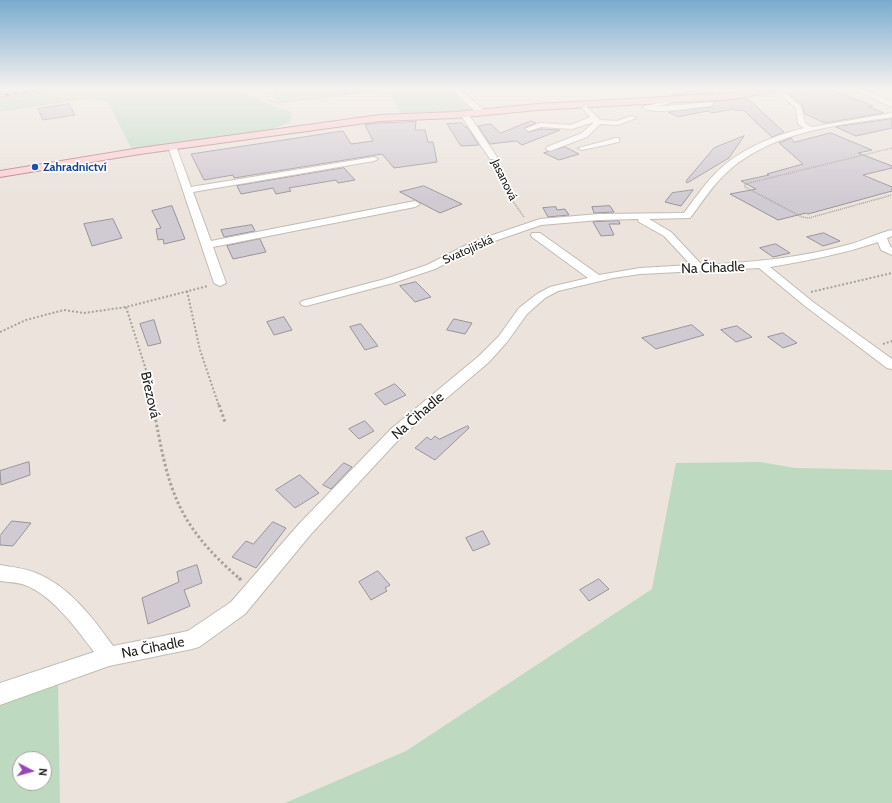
<!DOCTYPE html>
<meta charset="utf-8">
<style>
body{margin:0}
#map{position:relative;width:892px;height:803px;overflow:hidden;background:#ebe3dc;font-family:Cabin,sans-serif}
canvas{display:block}
.north{position:absolute;left:12px;top:751px;width:40px;height:40px;box-sizing:border-box;background:#fff;border:1px solid #a5a5a3;border-radius:50%;rotate:96deg;font-size:11px;font-weight:700;line-height:16px;text-align:center;color:#1f1d1a}
.north::after{content:'';display:block;margin:auto;width:14px;height:18px;background:#9a47b6;clip-path:polygon(50% 0,100% 100%,50% 72%,0 100%)}
</style>
<div id="map">
<canvas width="892" height="803"></canvas>
<div class="north">N</div>
</div>
<script>
const ctx = document.querySelector('canvas').getContext('2d');
ctx.lineJoin = 'round';
function fillPath(path, color) {
  ctx.fillStyle = color;
  ctx.fill(path, 'evenodd');
}
function strokePath(path, color, width, dash) {
  ctx.strokeStyle = color;
  ctx.lineWidth = width;
  ctx.lineCap = dash ? 'butt' : 'round';
  ctx.setLineDash(dash || []);
  ctx.stroke(path);
}
function drawText(font, color, halo, rows, align = 'center') {
  ctx.font = font + ' Cabin,sans-serif';
  ctx.lineWidth = 3.5;
  ctx.setLineDash([]);
  ctx.textBaseline = 'middle';
  ctx.strokeStyle = halo;
  ctx.fillStyle = color;
  for (const [text, x, y, turn = 0] of rows) {
    ctx.save();
    ctx.translate(x, y);
    ctx.rotate((+turn || 0) * Math.PI / 180);
    ctx.textAlign = isNaN(turn) ? turn : align;
    if (halo) ctx.strokeText(text, 0, 0);
    ctx.fillText(text, 0, 0);
    ctx.restore();
  }
}
fillPath(new Path2D(`
 M59 88 29 93 0 98V93L26 89Z`), '#e3d5c9');
fillPath(new Path2D(`
 M59 88H237L252 98 291 112 292 118 289 123 273 129 132 150 108 102 86 99 0 112V98Z
 M269 88H373L375 91 278 102Z
 M416 88H449L473 111 401 113 388 91Z
 M760 462 795 468 892 470V803H285L406 751 652 589 676 463Z
 M58 685 60 803H0V705ZM20 759H44V783H20Z`), '#bddac1');
const building = new Path2D(`
 M708 89 715 93 672 95 675 94Z
 M830 89 873 106 869 107 884 113 825 123 805 114 802 105 790 95 791 93Z
 M747 98 784 132 772 137 743 110 739 111 733 109 713 113 707 111 678 117 668 112 711 107 715 104 713 102Z
 M69 104 75 115 43 120 38 109Z
 M892 119V128L856 136 836 127Z
 M531 121 536 123 524 128 528 132 541 129 560 130 522 145 516 141 490 144 478 126 491 124 500 133Z
 M416 122 415 130H425L428 142H433L437 162 394 168 382 154 234 178 233 175 204 180 191 154 343 131 351 144 373 141 365 125 379 123Z
 M462 123 465 127H467L479 145 461 146 447 124Z
 M831 133 872 150 858 153 892 166V168L863 175 892 187V191L808 214 806 213 778 220 730 194 756 189 741 181 769 175 767 174 803 164 779 143 791 138 794 142Z
 M744 136 729 158 687 183 686 181 714 148Z
 M565 147 579 154 559 160 544 153Z
 M344 168 355 180 338 183 336 180 289 188 291 191 276 194 273 188 241 194 237 186Z
 M424 186 462 204 440 213 400 192Z
 M693 190 681 206 665 202 672 193Z
 M172 206 185 239 164 244 163 239 158 240 156 229 161 228 152 211Z
 M610 206 614 212 594 213 592 207Z
 M556 207 557 210 565 209 569 215 548 217 543 208Z
 M113 219 122 238 92 246 84 224Z
 M619 221 620 224H609L614 235 601 236 593 222Z
 M252 225 255 231 224 237 221 230Z
 M824 233 840 241 823 246 807 237Z
 M260 239 266 252 233 259 227 246Z
 M776 244 790 253 773 257 760 248Z
 M416 282 431 297 415 302 400 286Z
 M284 317 292 330 274 335 267 322Z
 M454 319 472 323 465 334 447 330Z
 M154 320 161 343 148 346 140 324Z
 M361 324 378 346 365 350 350 327Z
 M692 325 704 335 656 349 642 338Z
 M737 326 752 337 736 342 721 330Z
 M783 333 797 343 783 348 768 337Z
 M395 384 406 395 385 405 375 394Z
 M365 421 374 431 359 439 349 429Z
 M468 426 469 428 435 460 415 448 427 437 431 440 435 436 439 439Z
 M29 462 30 475 1 485 0 471Z
 M344 463 352 467 331 489 323 485Z
 M300 475 319 493 295 508 276 490Z
 M12 521 31 523 13 546 0 545V536Z
 M273 522 286 528 256 568 232 557 246 541 253 544Z
 M483 531 490 544 473 551 466 538Z
 M197 565 202 583 184 590 190 606 148 624 142 598 179 582 177 572Z
 M378 571 390 585 385 588 387 591 371 600 359 582Z
 M599 579 609 589 589 601 580 590Z`);
fillPath(building, '#d0cad2');
strokePath(building, '#99939a', 1);
const minor = new Path2D(`
 M451 88H458L485 111V115H479Z
 M682 88H706L676 93 673 91Z
 M851 88H860L892 102V107Z
 M775 89H779L801 106 805 123 812 127 892 113V117C833 126 766 132 722 177 710 189 701 204 690 218L649 219 671 232 702 265C754 262 801 258 851 244 865 240 878 233 892 230V236L887 238 890 246 892 248V255L881 250 878 242C843 254 806 261 770 267L813 302 892 359V369L887 368 805 306 759 268 640 274 613 278 558 291 545 298 527 314 507 342 489 362 402 436 311 534 245 614 199 647 192 649 109 666 0 705V683L94 652C77 629 52 595 25 585 17 582 8 582 0 581V565C12 567 24 568 36 573 69 586 93 618 113 646L188 631 231 602 299 524 392 428 479 356 499 336 519 308 537 294 550 287 588 278 532 237 531 235 532 233H540L599 275 640 268 691 265 664 236 639 222 638 219 599 220 541 225 480 246 435 269 393 283 306 306 302 305 300 303 302 301 385 279 427 265 472 242 540 219 599 214 684 213C694 200 703 186 715 174 738 150 772 136 804 128L798 124 796 108 775 91Z
 M677 98 679 99V101L655 107 711 102 714 104 711 106C697 107 651 116 642 107Z
 M582 102 600 120 617 121 632 116 636 118 618 125 600 124 587 137 550 151 546 149 547 147 582 133 594 122 572 129 541 127 529 131 525 129 540 123 571 125 590 117 579 104Z
 M461 112H467L497 157 496 159H490L460 114Z
 M616 138H619V142L582 150 578 148Z
 M169 144 176 146 191 187 374 157 378 159 374 161 193 192 211 241 415 201 420 204 415 207 213 247 226 283 220 286 214 283 168 146Z`);
const major = new Path2D(`
 M766 88H787L735 99 537 110 456 118 380 121 140 154 0 177V171L140 148 380 115 456 112 537 104 735 93Z`);
strokePath(minor, '#c2bbb4', 2);
strokePath(major, '#ad7b7d', 2);
strokePath(new Path2D(`
 M260 88 269 101 276 103 396 88
 M0 93 30 88
 M0 99 68 88
 M892 148 745 184V187L802 217 809 218 892 195
 M497 165 510 197 524 217`), '#a9a39d', 1.5, [1, 1]);
strokePath(new Path2D(`
 M187 291 200 350 219 406
 M811 292 892 273
 M126 307 147 373 153 406
 M0 332 26 320 64 310 84 313 126 307 208 286
 M883 344 892 341`), '#a9a39d', 2, [2, 2]);
strokePath(new Path2D(`
 M153 405C168 487 174 522 240 579
 M219 405 225 422`), '#a9a39d', 3, [2.5, 2.5]);
strokePath(new Path2D(`
 M239 578 242 581`), '#a9a39d', 3.5, [3, 3]);
fillPath(minor, '#fff');
fillPath(major, '#fcced1');
const rail = new Path2D(`
 M0 96 49 88`);
strokePath(rail, '#57534f', 2.5);
strokePath(rail, '#fff', 1.5, [4.5]);
const sky = ctx.createLinearGradient(0, 0, 0, 201);
sky.addColorStop(0, '#79abcf');
sky.addColorStop(0.44, '#f6f2ef');
sky.addColorStop(1, '#f6f2ef00');
ctx.fillStyle = sky;
ctx.fillRect(0, 0, 892, 201);
for (const [x, y, r, color] of [
 [35,167,4,"#1a4fb4"]
]) {
  const dot = new Path2D();
  dot.arc(x, y, r, 0, 2 * Math.PI);
  ctx.fillStyle = color;
  ctx.fill(dot);
  strokePath(dot, '#fff', 1.5);
}
drawText('bold 12px', '#164399', '#fff', [
 ["Zahradnictví",43,167]
], 'left');
drawText('12px', '#1f1d1a', '#fff', [
 ["Jasanová",504,180,64],
 ["Svatojiřská",468,250,-24]
]);
drawText('14px', '#1f1d1a', '#fff', [
 ["Na Čihadle",713,268,-2],
 ["Březová",150,395,77],
 ["Na Čihadle",418,416,-41],
 ["Na Čihadle",153,648,-11]
]);
</script>
